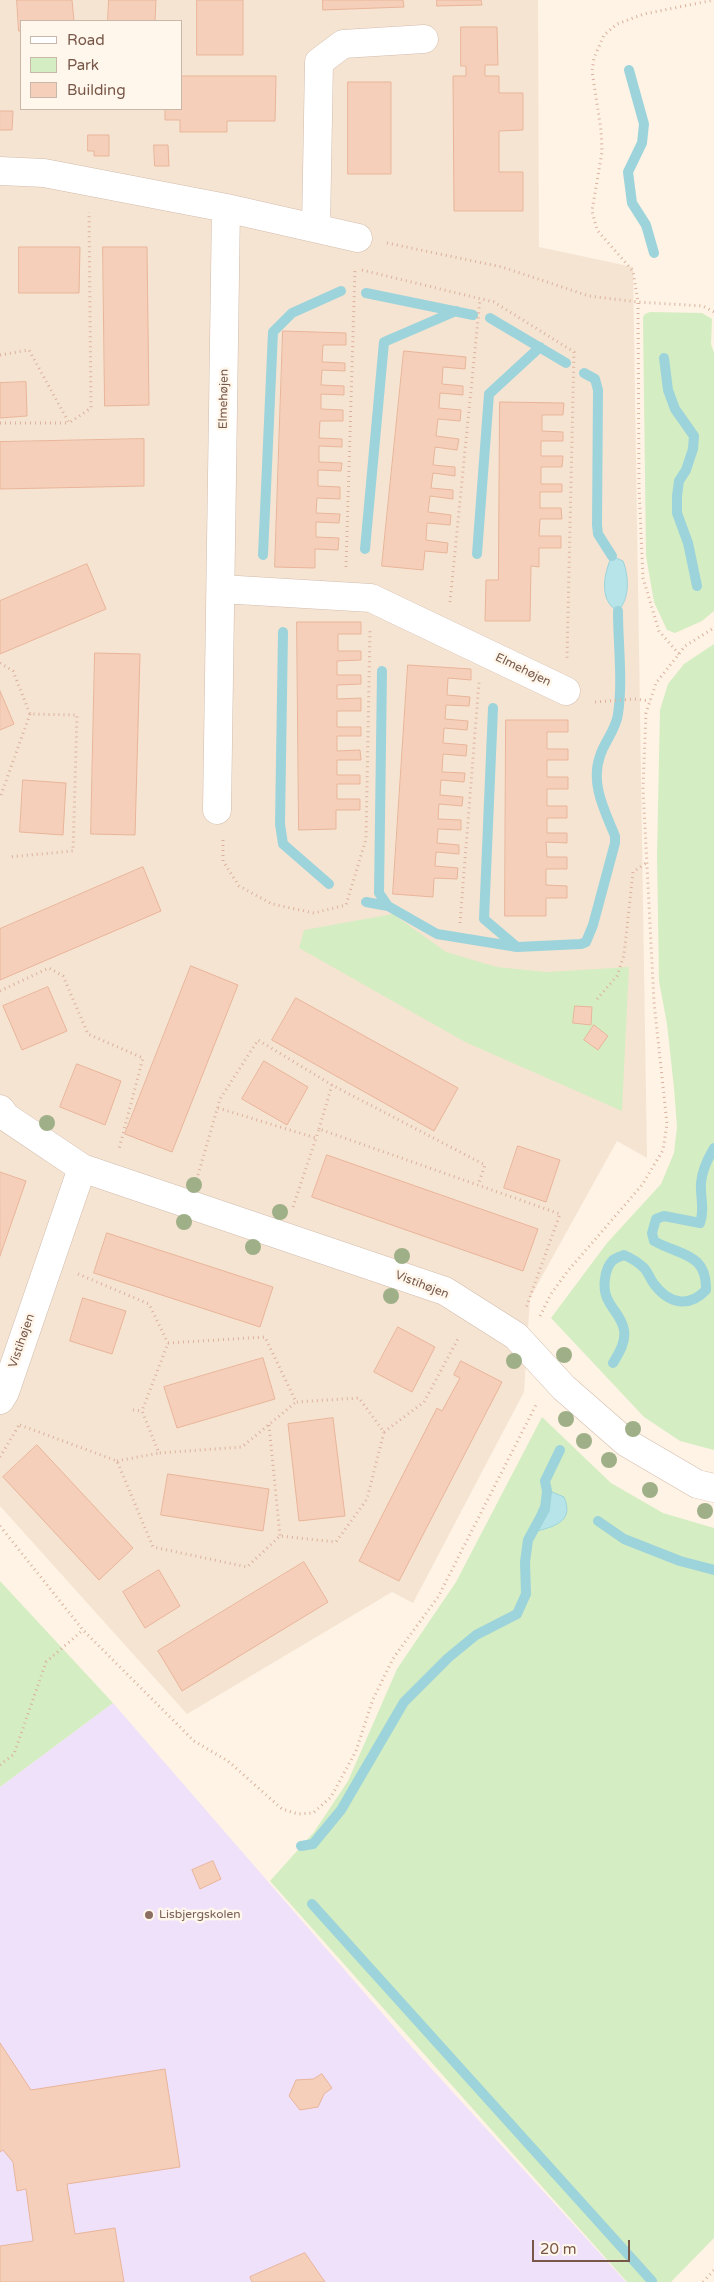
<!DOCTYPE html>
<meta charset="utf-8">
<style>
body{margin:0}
#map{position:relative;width:714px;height:2282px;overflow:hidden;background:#fef3e5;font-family:"Varela Round",sans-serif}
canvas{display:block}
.legend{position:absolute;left:20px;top:20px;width:162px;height:90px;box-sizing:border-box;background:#fff7ec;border:1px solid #c9b7aa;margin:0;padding:6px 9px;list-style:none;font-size:15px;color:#785748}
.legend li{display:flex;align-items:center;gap:10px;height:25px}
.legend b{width:25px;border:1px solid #c9b7aa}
.scale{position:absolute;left:532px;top:2240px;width:98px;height:22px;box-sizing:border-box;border:2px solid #785748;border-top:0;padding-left:6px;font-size:15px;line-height:18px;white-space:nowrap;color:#785748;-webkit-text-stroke:4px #fff7ec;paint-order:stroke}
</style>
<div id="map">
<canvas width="714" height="2282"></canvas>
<ul class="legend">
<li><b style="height:6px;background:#fff"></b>Road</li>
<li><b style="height:14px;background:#d5edc2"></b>Park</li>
<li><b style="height:14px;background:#f5cfba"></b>Building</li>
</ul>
<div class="scale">20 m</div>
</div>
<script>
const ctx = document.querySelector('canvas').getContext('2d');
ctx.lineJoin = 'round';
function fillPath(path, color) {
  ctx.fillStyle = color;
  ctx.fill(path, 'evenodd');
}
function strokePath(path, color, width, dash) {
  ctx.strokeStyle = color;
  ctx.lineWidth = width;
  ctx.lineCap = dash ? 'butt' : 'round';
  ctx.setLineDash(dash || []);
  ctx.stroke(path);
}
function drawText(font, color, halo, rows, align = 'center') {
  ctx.font = font + ' "Varela Round",sans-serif';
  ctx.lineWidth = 5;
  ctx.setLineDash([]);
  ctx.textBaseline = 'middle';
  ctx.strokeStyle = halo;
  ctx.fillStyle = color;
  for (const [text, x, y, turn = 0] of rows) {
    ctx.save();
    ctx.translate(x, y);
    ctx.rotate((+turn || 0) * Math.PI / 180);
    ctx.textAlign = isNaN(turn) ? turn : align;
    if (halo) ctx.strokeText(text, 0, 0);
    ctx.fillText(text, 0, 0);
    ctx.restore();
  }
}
fillPath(new Path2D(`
 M0 0H538L539 247 633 267 647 1158 617 1141 530 1298 524 1392 413 1603 392 1592 187 1714 0 1506ZM21 21H181V109H21Z`), '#f6e4d2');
fillPath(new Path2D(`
 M113 1703 408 2043 626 2282H0V1787Z`), '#f0e1fa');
fillPath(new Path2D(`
 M650 312 702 313 712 319 711 344 714 353V611L702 621 675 633 667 630 654 602 646 556 643 317 645 314Z
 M714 644V1450L680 1441 644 1417 551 1318 607 1243 661 1184 674 1153 677 1127 674 1088 667 1024 659 981 657 856 660 710 668 684 684 664Z
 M393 914 446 952 497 967 547 972 629 967 622 1111 465 1042 299 948 304 930Z
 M542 1417 611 1483 663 1513 714 1528V2238L671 2282H627L270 1881 314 1832 348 1781 397 1669 456 1582Z
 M0 1581 113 1703 0 1787Z`), '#d5edc2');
const water = new Path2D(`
 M612 556 623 561C629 576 630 599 618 611 598 601 604 572 612 556Z
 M552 1492 564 1497C574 1520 557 1526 537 1531L534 1527C536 1515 541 1499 552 1492Z`);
fillPath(water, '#b7e4e9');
strokePath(water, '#9dd4db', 1);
strokePath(new Path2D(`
 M629 70 644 124 642 143 628 172 632 203 646 225 654 253
 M366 293 473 315
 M490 318 566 363
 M664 358 668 390 675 409 694 436 693 449 686 470 679 481 677 496V513L688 543 697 586
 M584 373 595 379 598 390 597 525 598 534 612 556
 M365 549 384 342 456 311
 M477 554 489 394 540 347
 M263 555 273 332 292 313 341 291
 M283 632 280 824 283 844 329 884
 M382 671 379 893 388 906
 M493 708 484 919 517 947
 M366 902 388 906 437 934 517 947 581 944 586 942 593 925 615 843V836C605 811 590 784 600 756 604 742 616 730 618 714 623 682 618 644 618 611
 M613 1363C619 1353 626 1342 624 1330 622 1317 613 1311 608 1300 602 1289 604 1269 613 1260 616 1258 621 1256 624 1255 631 1258 638 1262 644 1268 648 1272 650 1279 654 1284 669 1304 689 1308 706 1290 707 1253 681 1256 654 1241L652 1233 656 1219 664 1216 700 1223C705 1209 700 1197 701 1183 702 1171 708 1158 714 1148
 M598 1521 624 1539 680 1561 714 1570
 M301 1846 313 1844 341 1810 404 1702 448 1658 476 1635 517 1614 526 1594 525 1562 528 1540 545 1509 547 1491 545 1481 560 1450
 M312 1904 652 2281`), '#9dd4db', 10);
const building = new Path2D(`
 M17 0H72L74 21H21V31H19Z
 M109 0H156L155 21H108Z
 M197 0H243V55H197Z
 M323 0H403L404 7 323 10Z
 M437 0H481L482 5 437 6Z
 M461 27H497L498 65H485V76H499V93H523V130L499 131V172H523V211H454L453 76H466V66H461Z
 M181 76H276L275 121H227V132H180V120H165V109H181Z
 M348 82H391V174H348Z
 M0 111H13L12 130H0Z
 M88 135H109V156H94V151H88Z
 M154 145H168L169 166H155Z
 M19 247H80L79 293H19Z
 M103 247H147L149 405 105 406Z
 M283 331 346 333V345H323L322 362 345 363V371L322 370 321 385 344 386V395L321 394V409L343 410V421H320L319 438 342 439V447L319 446V462L342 463 341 471 318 470V486L340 487V499L317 498 316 513 340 514 339 523 316 522V537L339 538 338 550 315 549V568L275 567Z
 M404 351 466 357 465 369 443 367 442 384 463 386V395L440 393 439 408 461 410 460 421 438 419 436 436 459 439 457 450 435 447 433 465 455 467V476L433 473 431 488 453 490V499L430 496 428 512 451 515 450 525 427 523 426 540 448 543 447 553 425 551 423 570 382 566Z
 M26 382 27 416 0 418V383Z
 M500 402 564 403 563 415H542V431L563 432V441H541V456H563L562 467H541V484H562V492H540V508H561L562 519H540L539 536H561V548H539V567L531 566 530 621H485L486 580H498Z
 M144 439V486L0 489V442Z
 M87 564 106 609 0 654V601Z
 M297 622H361V634H338V651H361V660L337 661V675H361V684L337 685V699L361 698V711H337V727H361V736H337V751L360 750 361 760H337V775H360V784H337V799H360V810H336V829L299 830Z
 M95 653 140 654 135 835 91 834Z
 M408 665 471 669V680L448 678 447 695 470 697 469 706 446 705 445 719 468 721 467 730 444 728 443 743 467 745 466 756 443 754 442 772 465 773 464 782 441 780 440 795 463 797 462 806 439 804 438 819 461 820V830L438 829 437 843 459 845V854L436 852 435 866 458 868 457 879 434 878 433 897 393 894Z
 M0 691 14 724 0 730Z
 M506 720H568V732H547V749H568V760H547V777H568V789H547V806H567V818H547V833H567V843L546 842 547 857H567V869H546V885L567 886V898H546V916H505Z
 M23 780 66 783 63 835 20 832Z
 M143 867 161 911 0 980V929Z
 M191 966 238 985 172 1152 125 1134Z
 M48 987 67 1031 22 1050 3 1006Z
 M296 998 458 1088 434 1131 272 1040Z
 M575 1006 592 1007 591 1025 573 1023Z
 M594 1025 608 1036 598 1050 584 1040Z
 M264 1061 308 1087 287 1125 242 1099Z
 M77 1064 121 1081 105 1125 60 1107Z
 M518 1146 560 1160 546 1202 504 1188Z
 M327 1155 538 1229 523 1271 312 1197Z
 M0 1172 26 1181 0 1256Z
 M107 1233 273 1287 260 1327 94 1273Z
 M83 1298 126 1311 112 1354 70 1341Z
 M398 1327 435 1347 412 1392 374 1372Z
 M263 1358 275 1399 177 1428 164 1387Z
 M461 1361 502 1382 399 1581 359 1561 437 1408 442 1411 460 1378 454 1375Z
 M333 1418 345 1516 299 1521 288 1424Z
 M37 1445 133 1548 99 1580 3 1477Z
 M168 1474 269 1489 263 1531 161 1515Z
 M304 1562 328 1602 182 1691 158 1651Z
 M159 1570 180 1606 145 1628 123 1592Z
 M213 1861 221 1879 200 1889 192 1870Z
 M0 2043 31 2090 165 2069 180 2167 67 2184 75 2234 115 2228 124 2282H0V2246L33 2241 26 2189 17 2191 13 2162 3 2150 0 2152Z
 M322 2074 332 2088 324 2094 318 2107 300 2110 289 2096 296 2080 313 2079Z
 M305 2253 325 2282H252L250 2277Z`);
fillPath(building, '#f5cfba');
strokePath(building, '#e9b59a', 1);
const street = new Path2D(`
 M0 171 44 173 226 208 358 238
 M316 228 319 62 343 44 424 39
 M221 589 371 598 566 691
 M217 810 226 208
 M0 1109 6 1117 82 1168 445 1291 516 1336 564 1388 627 1443 697 1484 714 1488
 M0 1400 5 1392 82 1168`);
strokePath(street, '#d2bcac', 29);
strokePath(new Path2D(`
 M387 243 502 267 589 296 638 302 703 306 714 312
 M362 270 494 302 574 352 567 658
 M0 355 29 350 69 423 91 408 89 212
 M0 423H69
 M346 567 355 269
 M450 602 480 299
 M679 654 659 631 643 578 639 487 638 302 633 271 597 230 592 211 602 152 601 130 592 71 594 58 604 35 617 24 644 14 714 0
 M0 663 13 671 30 714 77 715 73 851 8 857
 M595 702 634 699 650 701
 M1 795 30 714
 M223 840V861L239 886 272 904 314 913 346 905 366 839 370 631
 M460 923 479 682
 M0 991 49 968 63 976 88 1034 143 1058 119 1149
 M597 999 617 976 624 955 633 872 646 863
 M218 1108 316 1138
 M319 1129 332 1085
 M198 1175 220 1099 258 1040 332 1085 485 1165 478 1185
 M293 1207 319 1129 560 1214 526 1308
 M78 1274 149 1304 168 1343
 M540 1316 551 1294 567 1272 642 1185 663 1150 667 1124 654 1002 643 788 646 713 656 683 679 654 685 646 714 628
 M133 1410 142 1411
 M20 1425 117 1461 153 1547 247 1567 280 1536 336 1542 367 1499 384 1432 359 1398 296 1402 265 1337 168 1343 142 1411 159 1453 242 1447 296 1402
 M269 1425 280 1536
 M384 1432 424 1402 459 1337
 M0 1457 19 1425
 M117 1461 159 1453
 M0 1526 83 1630 194 1741 228 1761 282 1809 298 1814 313 1813 331 1797 356 1751 373 1699 394 1657 438 1597 537 1403
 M0 1765 14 1754 46 1662 83 1630
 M703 2282 714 2270`), '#dab29d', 3, [1, 4]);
strokePath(street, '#fff', 28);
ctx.fillStyle = '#9fb088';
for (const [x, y] of [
 [47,1123],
 [194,1185],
 [280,1212],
 [184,1222],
 [253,1247],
 [402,1256],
 [391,1296],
 [564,1355],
 [514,1361],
 [566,1419],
 [633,1429],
 [584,1441],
 [609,1460],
 [650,1490],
 [705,1511]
]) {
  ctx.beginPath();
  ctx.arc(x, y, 8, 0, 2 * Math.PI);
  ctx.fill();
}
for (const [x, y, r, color] of [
 [149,1915,5,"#8d6e63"]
]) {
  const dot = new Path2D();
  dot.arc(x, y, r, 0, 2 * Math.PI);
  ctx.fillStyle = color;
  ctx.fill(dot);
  strokePath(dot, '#fff7ec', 2);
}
drawText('12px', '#785748', '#fff7ec', [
 ["Elmehøjen",224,399,-89],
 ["Elmehøjen",523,670,26],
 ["Vistihøjen",422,1285,21],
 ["Vistihøjen",22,1341,-71]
]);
drawText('12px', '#785e54', '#fff7ec', [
 ["Lisbjergskolen",159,1915]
], 'left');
</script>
